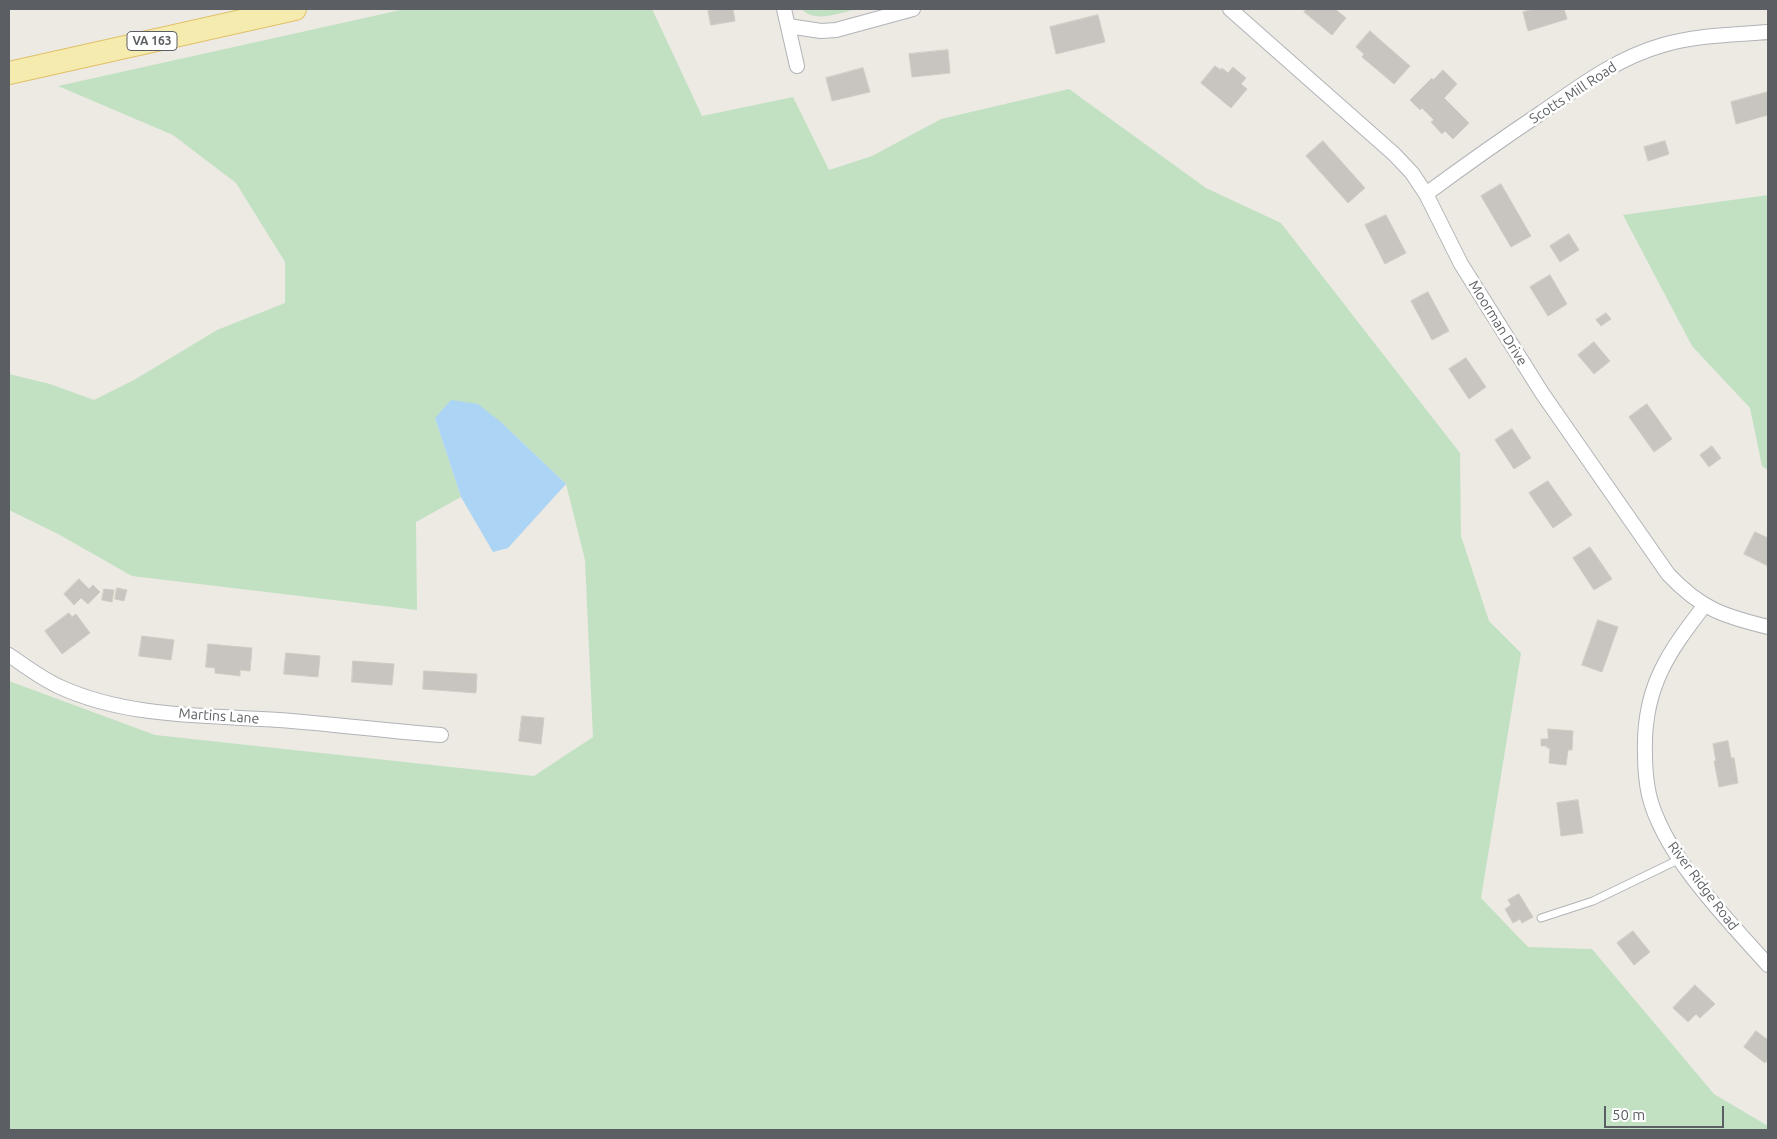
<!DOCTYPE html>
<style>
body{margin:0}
#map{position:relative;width:1777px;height:1139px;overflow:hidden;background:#eceae3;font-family:Ubuntu,sans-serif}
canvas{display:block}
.frame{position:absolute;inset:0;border:10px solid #5b5e62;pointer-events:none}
.scale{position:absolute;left:1604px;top:1106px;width:120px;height:22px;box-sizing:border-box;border:2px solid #5b5e62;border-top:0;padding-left:6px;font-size:15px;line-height:18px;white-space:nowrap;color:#5b5e62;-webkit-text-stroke:4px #fff;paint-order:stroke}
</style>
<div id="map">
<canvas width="1777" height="1139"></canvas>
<div class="frame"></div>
<div class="scale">50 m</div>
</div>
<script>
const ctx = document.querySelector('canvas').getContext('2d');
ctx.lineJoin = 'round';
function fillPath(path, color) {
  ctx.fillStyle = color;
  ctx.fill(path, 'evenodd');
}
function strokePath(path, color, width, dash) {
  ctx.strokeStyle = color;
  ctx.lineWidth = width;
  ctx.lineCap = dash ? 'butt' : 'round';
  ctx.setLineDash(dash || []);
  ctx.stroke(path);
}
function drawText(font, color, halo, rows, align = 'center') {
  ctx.font = font + ' Ubuntu,sans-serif';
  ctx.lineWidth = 5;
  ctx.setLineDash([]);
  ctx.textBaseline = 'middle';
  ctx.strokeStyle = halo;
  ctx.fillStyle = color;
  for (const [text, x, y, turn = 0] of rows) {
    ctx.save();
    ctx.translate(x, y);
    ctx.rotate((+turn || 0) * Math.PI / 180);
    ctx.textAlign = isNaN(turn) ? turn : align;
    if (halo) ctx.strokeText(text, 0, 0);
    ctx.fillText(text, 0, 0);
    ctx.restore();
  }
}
fillPath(new Path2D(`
 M405 9H652L702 116 793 97 829 170 872 156 941 119 1069 89 1206 188 1281 223 1460 453 1461 536 1489 621 1521 653 1481 898 1528 947 1592 949 1714 1094 1768 1126V1130H9V681L155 735 534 776 593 737 585 560 566 484 502 423 435 418 461 497 416 522 417 610 132 576 58 534 9 510V374L50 384 94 400 134 380 217 330 285 303V262L236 183 173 135 58 86Z
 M802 9H857C842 12 814 24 802 9Z
 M1768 195V470L1762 466 1750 408 1692 346 1623 215Z`), '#c2e1c3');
fillPath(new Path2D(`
 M451 400 478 404 502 423 566 484 508 548 493 552 461 497 435 418Z`), '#abd4f5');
const building = new Path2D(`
 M708 9H733L735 21 711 25Z
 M1307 9H1335L1346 18 1332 35 1304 12Z
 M1535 9H1564L1567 19 1528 31 1523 12Z
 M1098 15 1105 42 1056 54 1050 27Z
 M1370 31 1410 66 1394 84 1362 57 1364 54 1356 47Z
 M948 50 950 73 912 77 909 54Z
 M1215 66 1221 70 1222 68 1228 73 1233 67 1246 78 1241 84 1247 89 1231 108 1201 83Z
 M863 68 870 92 832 101 826 78Z
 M1443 70 1457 84 1444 98 1469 123 1453 139 1445 131 1442 134 1431 122 1434 120 1422 108 1420 110 1410 100 1432 78 1433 80Z
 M1768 92V115L1736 124 1731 102Z
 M1323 141 1365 188 1348 203 1306 156Z
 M1665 141 1669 154 1648 161 1644 147Z
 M1501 184 1531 236 1511 247 1481 196Z
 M1386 215 1406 253 1385 264 1365 225Z
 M1569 234 1579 250 1560 262 1550 246Z
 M1550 275 1567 304 1548 316 1530 287Z
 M1428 292 1449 331 1432 340 1411 301Z
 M1606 313 1611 319 1601 326 1596 320Z
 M1594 342 1610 361 1594 374 1578 355Z
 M1466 358 1486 387 1469 399 1449 369Z
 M1647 404 1672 439 1654 452 1629 417Z
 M1512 429 1531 458 1514 469 1495 440Z
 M1712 446 1721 458 1709 467 1700 455Z
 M1548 481 1572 515 1553 528 1529 493Z
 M1755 532 1768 538V566L1744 554Z
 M1590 547 1612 579 1594 590 1573 558Z
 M79 579 89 589 93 585 100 592 88 604 81 598 74 605 64 594Z
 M117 588 127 590 124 601 115 599Z
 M104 589 114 590 112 602 102 600Z
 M69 613 72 617 76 614 90 633 62 654 45 631Z
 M1598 620 1618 627 1602 672 1582 665Z
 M142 636 174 640 171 660 139 656Z
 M208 644 252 648 250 671 240 670V676L215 673V668L206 667Z
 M286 653 320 656 318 677 284 674Z
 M353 661 394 664 392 685 352 682Z
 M424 671 477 674 476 693 423 689Z
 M522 716 544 718 541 744 519 741Z
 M1548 729 1573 731 1572 750H1568L1566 765 1549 763 1550 748H1547V746H1541V739H1548Z
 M1728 741 1731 758H1734L1738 783 1719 787 1714 761H1716L1713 744Z
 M1578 800 1583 833 1561 836 1557 803Z
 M1519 894 1533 917 1522 923 1520 919 1513 923 1505 909 1511 905 1508 900Z
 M1633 931 1650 952 1634 965 1617 943Z
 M1695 985 1715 1004 1700 1018 1696 1014 1688 1022 1673 1008Z
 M1756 1031 1768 1040V1059L1765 1063 1744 1047Z`);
fillPath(building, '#c8c5c0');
strokePath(building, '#d0ccc2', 1);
const service = new Path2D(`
 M1541 918 1593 901 1680 859`);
const minor = new Path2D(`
 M784 9 797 66
 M1230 9 1394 154 1412 173 1426 194 1461 264 1542 393 1668 574C1701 609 1723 616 1768 627
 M788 26 821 31 836 30 913 9
 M1426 194C1464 166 1502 139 1541 113 1580 86 1617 58 1663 45 1697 35 1733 35 1768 32
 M1704 606C1689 626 1673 646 1662 669 1649 695 1644 725 1645 754 1645 768 1646 781 1649 795 1664 856 1727 919 1768 965
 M9 655C25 666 42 679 60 687 128 718 206 715 279 720 333 724 387 731 441 735`);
const primary = new Path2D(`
 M9 73 295 9`);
strokePath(service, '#b1b3b7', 9);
strokePath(minor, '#b1b3b7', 16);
strokePath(primary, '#e1c068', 24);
strokePath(service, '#fff', 7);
strokePath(minor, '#fff', 14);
strokePath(primary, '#f5ebaf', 22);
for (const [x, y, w] of [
 [152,41,50]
]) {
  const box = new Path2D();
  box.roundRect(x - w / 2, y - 9.5, w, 19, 4);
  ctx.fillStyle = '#fff';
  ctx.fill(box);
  strokePath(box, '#5b5e62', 1);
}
drawText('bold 12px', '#5b5e62', null, [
 ["VA 163",152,41]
]);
drawText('14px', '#5b5e62', '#fff', [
 ["Scotts Mill Road",1573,93,-33],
 ["Moorman Drive",1498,323,58],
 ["Martins Lane",219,716,4],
 ["River Ridge Road",1703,886,53]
]);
</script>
